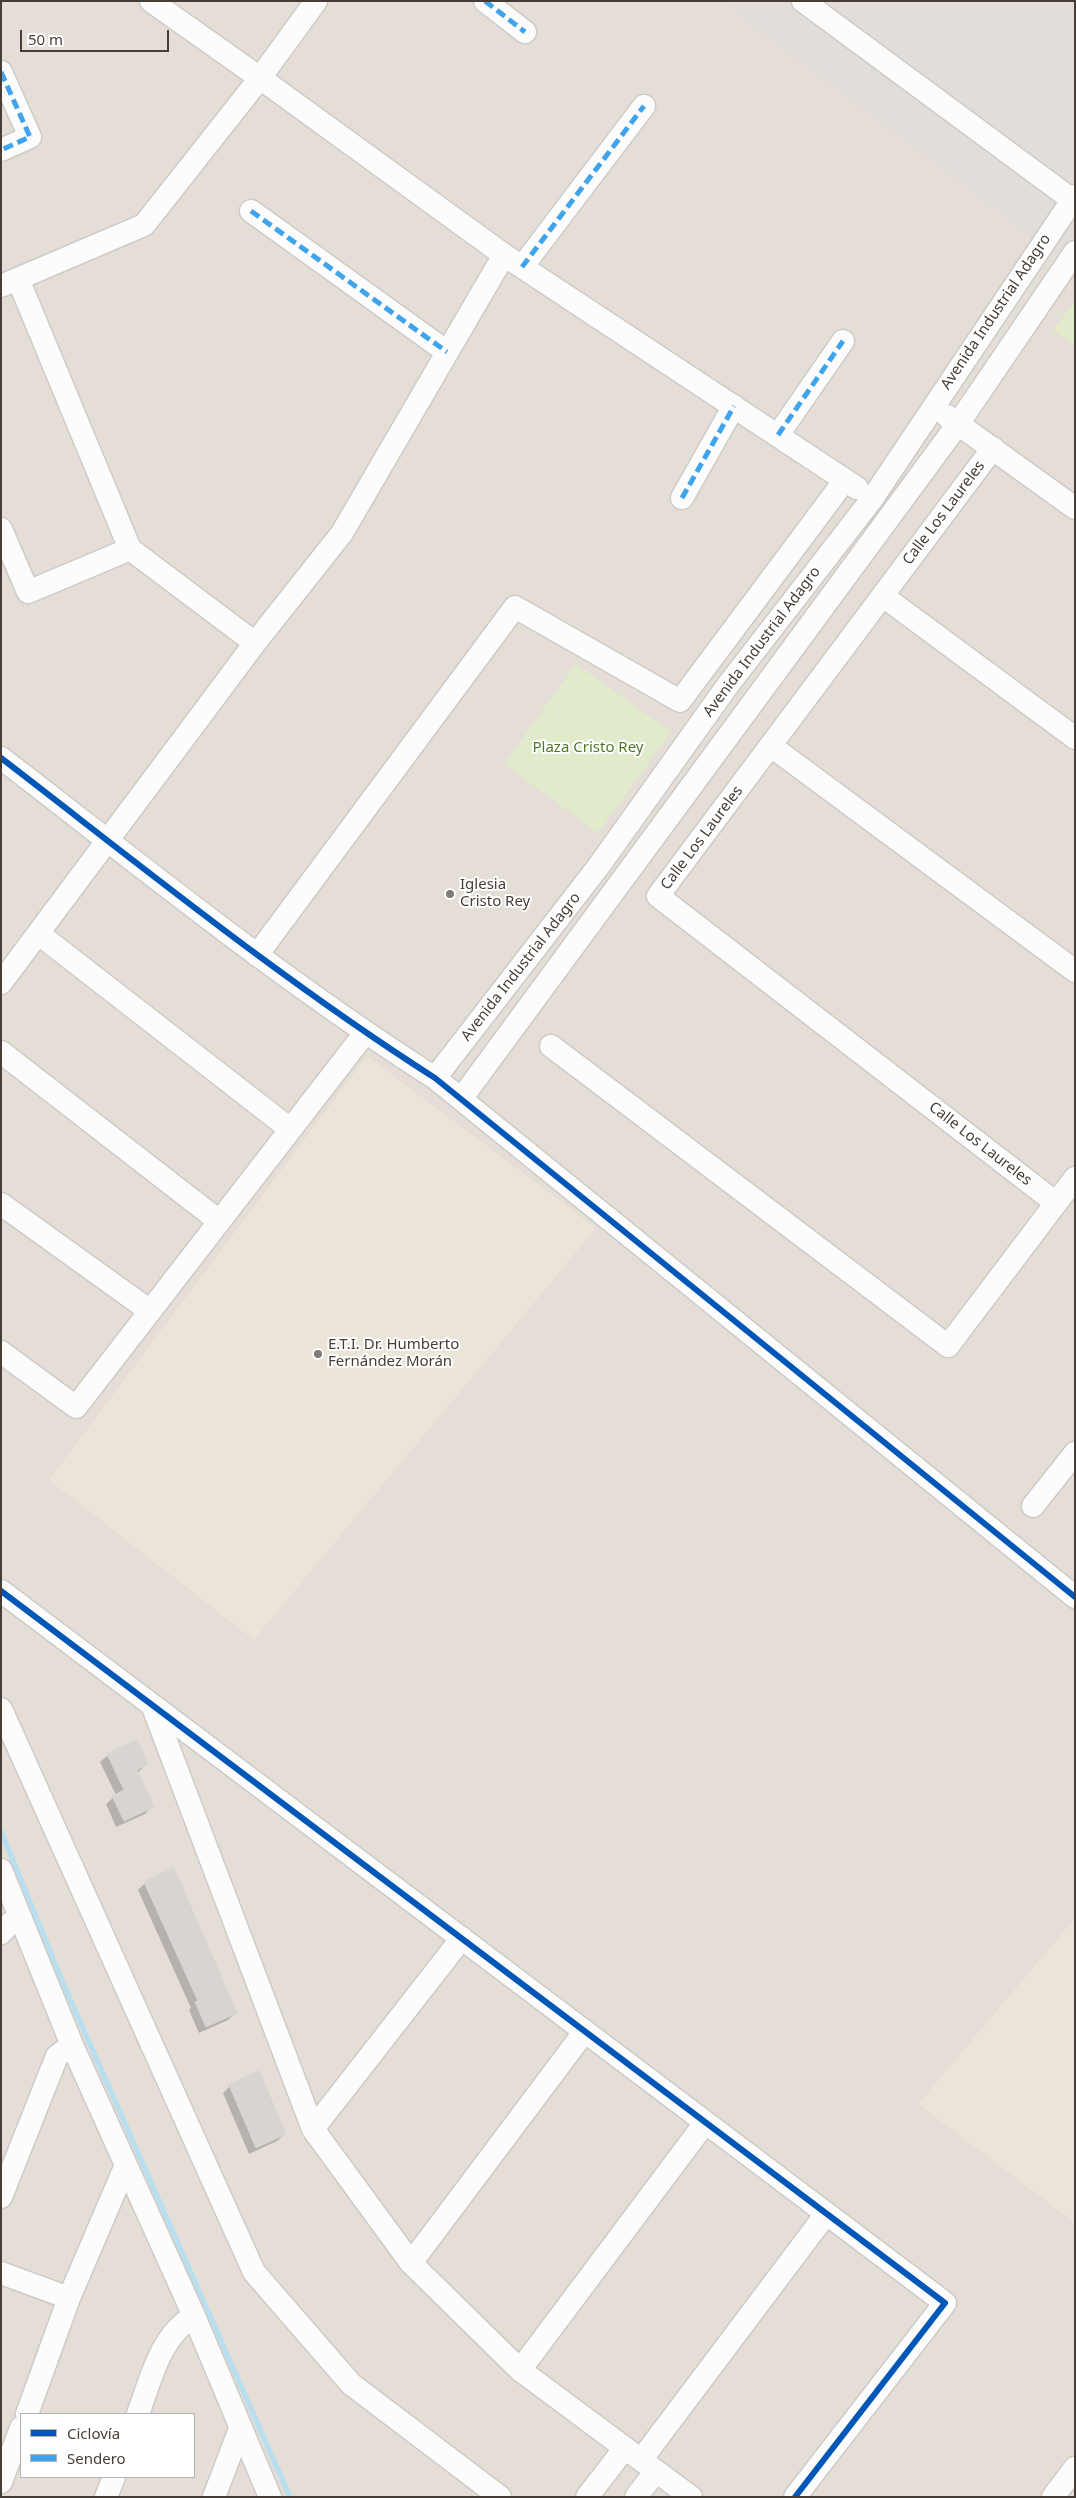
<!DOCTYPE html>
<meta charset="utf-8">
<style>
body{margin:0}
#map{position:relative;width:1076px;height:2498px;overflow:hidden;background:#f0edea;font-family:"Noto Sans",sans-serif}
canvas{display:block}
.frame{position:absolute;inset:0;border:2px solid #463e36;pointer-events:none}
.legend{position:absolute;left:20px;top:2413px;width:175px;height:65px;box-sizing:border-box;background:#fff;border:1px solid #b5b2af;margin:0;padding:6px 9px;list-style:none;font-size:15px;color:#463e36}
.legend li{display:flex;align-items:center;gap:10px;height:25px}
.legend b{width:25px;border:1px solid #b5b2af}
.scale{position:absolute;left:20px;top:30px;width:149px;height:22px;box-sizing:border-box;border:2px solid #463e36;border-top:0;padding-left:6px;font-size:15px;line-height:18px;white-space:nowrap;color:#463e36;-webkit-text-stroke:4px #fff;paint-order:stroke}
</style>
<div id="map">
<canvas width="1076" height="2498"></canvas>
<div class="frame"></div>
<ul class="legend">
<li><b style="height:6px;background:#0057b8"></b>Ciclovía</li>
<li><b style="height:6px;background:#3fa4eb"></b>Sendero</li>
</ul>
<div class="scale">50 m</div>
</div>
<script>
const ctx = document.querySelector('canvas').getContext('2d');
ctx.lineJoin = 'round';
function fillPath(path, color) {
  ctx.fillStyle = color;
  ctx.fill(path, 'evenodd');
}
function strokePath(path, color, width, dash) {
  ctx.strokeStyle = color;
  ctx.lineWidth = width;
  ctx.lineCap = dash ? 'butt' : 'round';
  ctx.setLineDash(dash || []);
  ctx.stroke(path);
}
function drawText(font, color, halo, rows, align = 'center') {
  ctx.font = font + ' "Noto Sans",sans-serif';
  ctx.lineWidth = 4;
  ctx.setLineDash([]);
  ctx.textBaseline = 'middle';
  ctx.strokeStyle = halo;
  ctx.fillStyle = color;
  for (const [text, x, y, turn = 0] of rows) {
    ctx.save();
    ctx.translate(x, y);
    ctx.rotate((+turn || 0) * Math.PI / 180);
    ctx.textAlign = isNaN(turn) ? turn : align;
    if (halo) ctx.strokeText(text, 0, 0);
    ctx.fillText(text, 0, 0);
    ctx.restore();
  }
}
fillPath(new Path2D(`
 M1 1H1075V2497H1ZM21 2414H194V2477H21Z`), '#e4ded7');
fillPath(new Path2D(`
 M719 1H1075V270L1036 241Z`), '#e2ddd9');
fillPath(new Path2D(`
 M367 1056 596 1228 254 1640 49 1480Z
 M1075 1918V2223L918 2104Z`), '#ebe4d9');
fillPath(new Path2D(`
 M1075 301V346L1053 330Z
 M576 664 671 732 598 833 504 764Z`), '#e1eaca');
fillPath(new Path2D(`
 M108 1755 147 1764 137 1773 152 1807 145 1814 116 1827 106 1804 116 1795 100 1762Z
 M145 1883 235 2013 228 2020 199 2033 189 2010 191 2008 138 1890Z
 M230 2086 285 2134 277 2141 249 2154 223 2093Z`), '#0003');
strokePath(new Path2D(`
 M1 1831 62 1981 290 2497`), '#b9dfef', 5.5);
const building = new Path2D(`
 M137 1740 148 1764 137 1770 154 1807 124 1821 112 1796 124 1790 107 1754Z
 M174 1868 237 2013 206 2027 195 2002 198 2001 144 1882Z
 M259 2071 286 2134 256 2148 229 2085Z`);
fillPath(building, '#d8d4d1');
strokePath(building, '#d8d4d0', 1);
const minor = new Path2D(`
 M151 1 260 78 504 255 857 488
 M485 1 525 32
 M803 1 1071 199
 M1 72 30 137 1 150
 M251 211 447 352
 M522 267 644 106
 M18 279 130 549 255 643
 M1 286 144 225 260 78 316 1
 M947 416 1075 508
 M778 435 843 341
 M993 448 658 896 1056 1203
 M682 498 734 406
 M1 529 28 592 130 549
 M883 596 1075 738
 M771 746 1075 971
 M1 758C144 868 283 981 435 1078L1075 1597
 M39 934 290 1129
 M257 955 515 607 680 701 845 480
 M1 983 255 643 342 533 504 255
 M551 1046 948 1346 1075 1178
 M1 1052 219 1221
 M435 1078 598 867 728 685 872 499 1075 196
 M461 1099 958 424 1075 252
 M1 1204 150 1311
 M1 1352 76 1407 365 1033
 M1033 1506 1075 1453
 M1 1591 945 2303 795 2497
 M153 1707 313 2129 411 2263 520 2370 691 2497
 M1 1709 254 2272 351 2384 500 2497
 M1 1870 72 2045 194 2316 270 2497
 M1 1933 8 1925 20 1917
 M313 2129 462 1938
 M1 2197 57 2056 72 2045
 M411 2263 585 2031
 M1 2273 69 2298
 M520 2370 705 2123
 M27 2414 69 2298 126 2165
 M138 2414C151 2379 160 2336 194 2316
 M641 2460 826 2214
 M1 2482 21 2428
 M106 2497 114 2477
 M214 2497 240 2429
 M587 2497 625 2448
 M636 2497 656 2471
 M1053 2497 1075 2468`);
strokePath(minor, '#cecbc7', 25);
strokePath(minor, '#fdfcfc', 22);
strokePath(new Path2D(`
 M485 1 525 32
 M1 72 30 137 1 150
 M251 211 447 352
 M522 267 644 106
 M778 435 843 341
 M682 498 734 406`), '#3fa4eb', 5, [10, 5]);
strokePath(new Path2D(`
 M1 758C144 868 283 981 435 1078L1075 1597
 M1 1591 945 2303 795 2497`), '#0057b8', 6);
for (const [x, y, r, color] of [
 [450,894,5,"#827b75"],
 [318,1354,5,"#827b75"]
]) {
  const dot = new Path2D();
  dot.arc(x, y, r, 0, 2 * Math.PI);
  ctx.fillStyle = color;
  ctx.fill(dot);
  strokePath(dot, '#fff', 2);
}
drawText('15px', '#463e36', '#fff', [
 ["Avenida Industrial Adagro",996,312,-56],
 ["Calle Los Laureles",944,513,-53],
 ["Avenida Industrial Adagro",762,642,-53],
 ["Calle Los Laureles",702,838,-53],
 ["Avenida Industrial Adagro",521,967,-52],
 ["Calle Los Laureles",980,1144,38]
]);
drawText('15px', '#4f7928', '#fff', [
 ["Plaza Cristo Rey",588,748]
]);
drawText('15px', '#463e36', '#fff', [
 ["Iglesia",460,885],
 ["Cristo Rey",460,902],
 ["E.T.I. Dr. Humberto",328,1345],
 ["Fernández Morán",328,1362]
], 'left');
</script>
